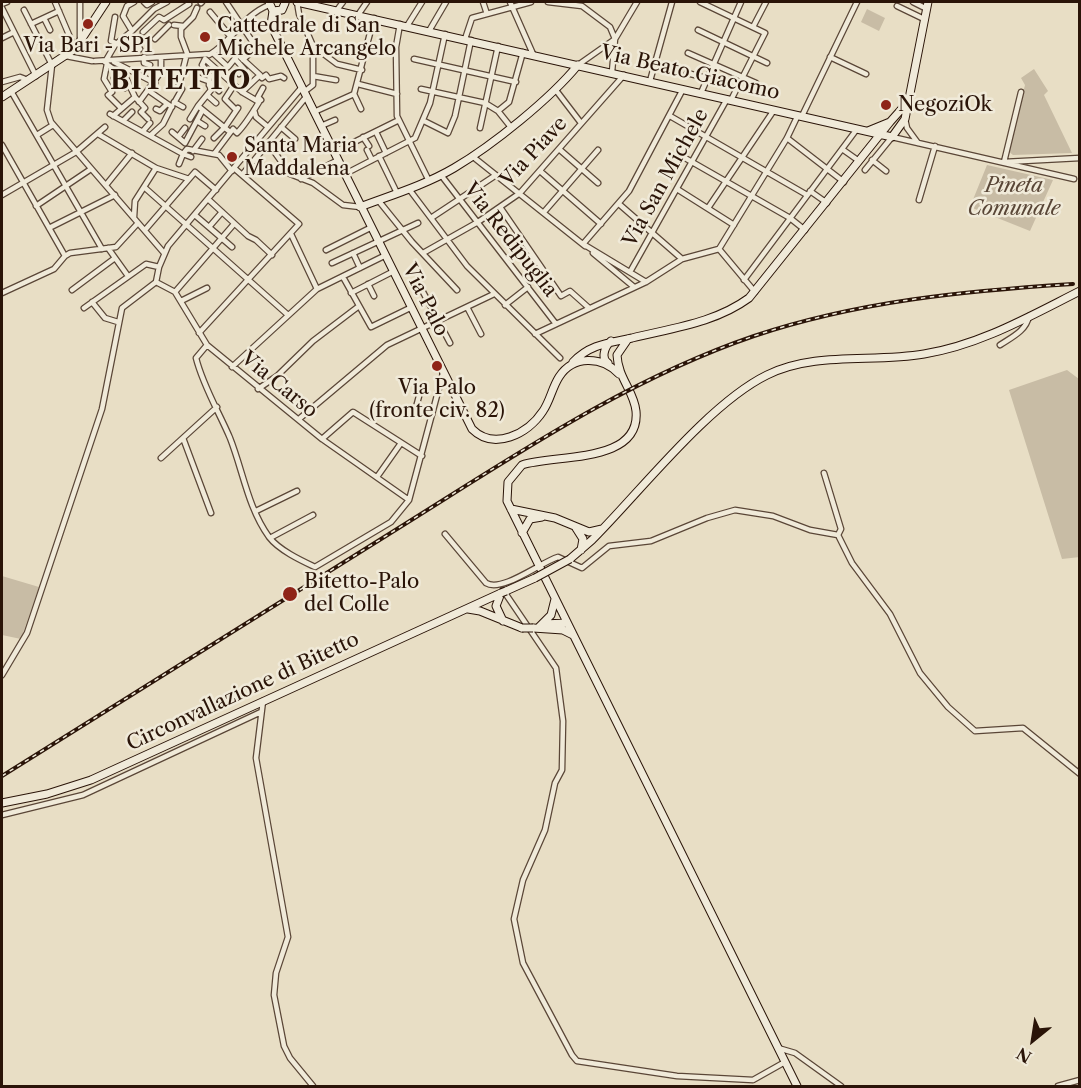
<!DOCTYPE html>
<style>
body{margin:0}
#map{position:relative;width:1081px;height:1088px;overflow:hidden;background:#e8dec5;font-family:"Libre Caslon Text",serif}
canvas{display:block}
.frame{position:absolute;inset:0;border:3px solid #2a1408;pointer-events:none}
.north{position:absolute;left:1003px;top:1010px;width:60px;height:60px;-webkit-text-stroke:4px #f0ead9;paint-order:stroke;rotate:210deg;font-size:16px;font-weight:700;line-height:24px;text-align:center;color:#2a1408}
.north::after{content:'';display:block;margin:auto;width:21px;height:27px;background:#2a1408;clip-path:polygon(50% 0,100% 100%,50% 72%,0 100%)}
</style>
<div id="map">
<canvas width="1081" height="1088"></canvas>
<div class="frame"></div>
<div class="north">N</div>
</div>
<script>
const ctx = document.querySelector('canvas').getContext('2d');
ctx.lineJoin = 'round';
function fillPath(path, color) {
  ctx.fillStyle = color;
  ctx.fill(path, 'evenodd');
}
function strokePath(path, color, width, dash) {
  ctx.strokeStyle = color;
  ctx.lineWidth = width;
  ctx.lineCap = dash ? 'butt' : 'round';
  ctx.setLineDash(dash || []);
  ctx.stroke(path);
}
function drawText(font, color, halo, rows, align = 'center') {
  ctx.font = font + ' "Libre Caslon Text",serif';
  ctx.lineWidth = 5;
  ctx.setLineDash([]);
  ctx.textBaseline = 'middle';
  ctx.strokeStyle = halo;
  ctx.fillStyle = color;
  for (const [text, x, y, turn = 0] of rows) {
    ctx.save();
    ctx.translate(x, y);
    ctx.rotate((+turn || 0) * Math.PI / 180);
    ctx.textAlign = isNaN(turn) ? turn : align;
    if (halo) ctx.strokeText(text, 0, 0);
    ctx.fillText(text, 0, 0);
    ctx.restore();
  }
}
fillPath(new Path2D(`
 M867 9 885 18 879 31 861 22Z
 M1034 69 1048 91 1044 95 1072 153 1013 155 1008 151 1025 85 1021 78Z
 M987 165 1053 180 1030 231 970 207Z
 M1067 370 1079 379 1080 557 1062 559 1009 390Z
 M2 576 39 587 21 639 2 635Z`), '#c8bca5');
strokePath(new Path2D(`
 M140 49 142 56`), '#c2b69f', 4.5, [4.5, 2]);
const street = new Path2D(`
 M55 2 75 49
 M80 2V38
 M144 2 147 5 152 2
 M226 2 256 47 243 60
 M297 2 299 14 313 46V85L304 92
 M483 2 487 14
 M510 2 533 54
 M548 2 582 6 610 27 615 39 612 72
 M700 2 765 33 731 100
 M913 2 927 9
 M201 3 202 2
 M2 4 7 2
 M897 6 924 19
 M2 8 36 76
 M24 10 52 65 47 110 51 122 164 253
 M337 10 343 2
 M210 12 230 36
 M358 15 367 2
 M115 17 111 41 118 44
 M44 18 50 30
 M31 24 59 11
 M400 24 396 47 397 116 429 181
 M174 25 183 26
 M407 26 422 2
 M753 27 766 2
 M698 30 767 63
 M132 31 154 9 167 2
 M429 31 446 2
 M143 32 159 17 164 20 189 4
 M140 37 138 46 140 49
 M2 38 14 32
 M155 39 169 25
 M465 39 472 18 531 2
 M225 43 260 75 242 92
 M313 46 337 64 362 70
 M213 53 228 67 237 56
 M688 53 756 83
 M209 55C232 42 243 15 269 5
 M66 56 92 61
 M144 57V63L150 65
 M830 57 866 74
 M205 59 242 92 259 102C253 112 245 125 237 133L233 129 214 154
 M205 59 202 65 210 75 209 85
 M235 59 244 69 239 74
 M414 59 516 82
 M95 61 210 54
 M105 62 115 45 132 31 123 16 127 6 134 2
 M114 62 155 83
 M107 64 104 79 112 92 108 95 121 108
 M108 65 126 78 135 97 113 116
 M578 65 615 39 637 2
 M687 73 706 78
 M260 75 262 78 266 75 269 79 281 76 284 78
 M313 76 336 80
 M197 77 208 81
 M114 78 125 88
 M650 81 672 2
 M2 82 20 77 28 80
 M211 83 219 91
 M358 84 397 94
 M234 85 225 99 236 110
 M210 87 211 90 198 106 230 132
 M421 89 485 103 498 111 510 126
 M555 89 581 123
 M11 91 102 249
 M149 91 172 107
 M1021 92 1004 162 1080 158
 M701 93 741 2
 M354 94 374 18
 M354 94 361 109
 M207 95 216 103
 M135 97 145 108 141 112 148 119
 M261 100 258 97 263 88
 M139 102 161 72V57
 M174 102 183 107
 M174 103 182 89 179 85 187 53 181 37V29L193 17 197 8
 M156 109 160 111 167 104
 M254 110 256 117 268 127
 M498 111 509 102 523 52
 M314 112 354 94
 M110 114 183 154 187 149 219 155 232 171
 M670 116 807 195
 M802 116 857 2
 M190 119 198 106
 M905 119 907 128 918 143
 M123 121 132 112
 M197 121 205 126
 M424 121 448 133 455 116 471 40
 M321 126 335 120
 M225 127 238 108
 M281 127 295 139
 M480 128 498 46
 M143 131 150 123
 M172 132 185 143 202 111
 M376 132 386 153
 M98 134 156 168 189 179 195 172 216 190
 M37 135 53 125
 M151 135 163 124 172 106
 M178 137 185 128
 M363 137 369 146
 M214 138 224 128
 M787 138 844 182
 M268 143 290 174 313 183 343 205 360 207
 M2 145 65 256
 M559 149 598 183
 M842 149 859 161
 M367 150 372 160
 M193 151 202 139
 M334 152 399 120
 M678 154 790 218 805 230
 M379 156 397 193
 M472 156 585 246
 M872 160 886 171
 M179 164 183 154 191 157
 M234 168 242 175 306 97
 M865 170 892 137 1074 179
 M540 171 601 224
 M345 174 415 138 430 103 445 34
 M441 175 556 324
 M301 179 338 160
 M106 185 132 153
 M144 187 288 315
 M409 189 467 266 560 358
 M677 189 734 225
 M810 191 827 203
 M2 195 76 152 105 127
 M209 200 247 235
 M378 200 412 242 457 290
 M919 200 935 146
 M619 204 682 259
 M36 206 91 169
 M500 207 561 296 570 291 589 308
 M708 208 774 110
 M544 212 598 150
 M196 216 232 247
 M134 217 135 201 156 168
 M431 218 496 175
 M209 227 222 212
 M49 228 115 195
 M145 230 189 179
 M291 234 317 289
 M248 236 256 240 272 255
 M108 248 128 276
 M719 249 787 138 798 115
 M719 249 755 292
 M326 250 370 228
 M353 253 360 268
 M423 253 478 222 520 193 624 75
 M593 253 634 287
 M65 256 70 253 116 247 138 223
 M332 263 418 223
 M630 272 727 99
 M343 277 371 327 410 308
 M744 280 857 129
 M156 282 175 292 207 345 196 358C203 386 219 412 230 438 243 471 248 508 269 537 279 550 300 560 315 567L391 522 409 500 443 373
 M646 282 583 244 629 191 683 89
 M368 284 374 296
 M72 290 115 258
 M175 292 234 224
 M423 292 450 343
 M2 293 54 269 65 256
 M351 293 392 272
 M181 301 207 288
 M92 302 105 318 118 322
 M505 305 528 287
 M467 307 481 334
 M84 308 146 264 159 267
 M199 333 299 224 242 175
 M535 334 646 282 682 259 719 249
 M207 345 322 439 353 412 422 456
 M1000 345C1012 337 1026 331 1029 316
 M232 367 317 289 384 256
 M422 385 415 411 432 415
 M258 389 277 376 313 341 359 306
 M299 419 387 345 494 294
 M183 438 211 513
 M322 439 409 500
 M161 458 217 407
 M824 473 841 529 838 535
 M377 477 401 443
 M256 511 297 491
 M445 534 486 583C502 593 541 562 558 557L582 568 609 546 651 541 707 518 735 510 773 516 810 530 838 535 852 563 890 614 920 673 948 707 975 731 1023 728 1080 774
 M270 538 313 515
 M503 590 556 668 563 721 562 770 555 783 545 830 523 880 514 919 523 963 572 1055 577 1061 677 1076 753 1080 785 1062
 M2 675 27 633 102 409 122 308 156 282 159 267 168 246 302 87
 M263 701 256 758 288 937 276 973 274 995 284 1046 290 1058 313 1086
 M2 815 83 795 261 712
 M778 1048 795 1053 841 1086
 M1058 1086 1080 1080`);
const secondary = new Path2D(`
 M269 2 273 11
 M297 2 892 137 905 119 928 2
 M273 11 271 25 472 429C494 451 528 434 543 411 550 401 552 388 559 377 573 355 602 356 619 374
 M273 11 282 10 285 3
 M2 97 75 49 106 2
 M868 131 890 122 906 104
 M360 207C392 195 425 185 454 168 493 145 550 99 578 65
 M628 339 617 355C618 378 634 391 636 411 641 464 556 454 522 465L508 482 507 501 797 1086
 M573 362C590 344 609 343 632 338 672 328 715 323 749 298L890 122
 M608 363C601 359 604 347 611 341
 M511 509 555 518 589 532 602 529
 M576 528 583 539 581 550
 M522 533 530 519 542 517
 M570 559 592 540C640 492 708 404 767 375 815 351 873 363 924 354 980 345 1030 316 1080 291
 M506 591 535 578
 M501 593 496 606 503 621
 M468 609 480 611 522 628
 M543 624 567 623
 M539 627 551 615 555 599
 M533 628 563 630 573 635
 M2 803 47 794 91 780 501 593`);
strokePath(street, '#5a4637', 7);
strokePath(secondary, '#2a1408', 9);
strokePath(street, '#f0ead9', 4.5);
strokePath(secondary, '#f0ead9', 7);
const rail = new Path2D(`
 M2 776C136 692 271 608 405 524 517 454 628 379 754 336 859 301 964 291 1073 284`);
strokePath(rail, '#2a1408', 4);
strokePath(rail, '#f0ead9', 1.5, [4.5]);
const secondaryBridge = new Path2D(`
 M535 578 570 559
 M501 593 506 591
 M522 628H533`);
strokePath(secondaryBridge, '#2a1408', 9, []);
strokePath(secondaryBridge, '#f0ead9', 7);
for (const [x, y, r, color] of [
 [88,24,6,"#8f2418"],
 [205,37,6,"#8f2418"],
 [886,105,6,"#8f2418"],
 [232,157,6,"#8f2418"],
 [437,366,6,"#8f2418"],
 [290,594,8,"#8f2418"]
]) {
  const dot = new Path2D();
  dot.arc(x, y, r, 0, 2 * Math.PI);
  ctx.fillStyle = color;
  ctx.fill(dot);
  strokePath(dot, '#f0ead9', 2);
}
drawText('20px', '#2a1408', '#f0ead9', [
 ["Cattedrale di San",217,26],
 ["Michele Arcangelo",217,49],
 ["Via Bari - SP1",88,46,"center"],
 ["NegoziOk",898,105],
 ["Santa Maria",244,146],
 ["Maddalena",244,169],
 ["Via Palo",437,388,"center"],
 ["(fronte civ. 82)",437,411,"center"],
 ["Bitetto-Palo",304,582],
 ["del Colle",304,605]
], 'left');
drawText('20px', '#2a1408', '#f0ead9', [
 ["Via Beato Giacomo",690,73,13],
 ["Via Piave",534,152,-47],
 ["Via San Michele",666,178,-61],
 ["Via Redipuglia",510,240,52],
 ["Via Palo",425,300,63],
 ["Via Carso",279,385,39],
 ["Circonvallazione di Bitetto",243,692,-25]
]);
drawText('italic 20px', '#594637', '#f0ead9', [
 ["Pineta",1014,186],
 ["Comunale",1014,209]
]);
ctx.letterSpacing = '1.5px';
drawText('bold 26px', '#2a1408', '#f0ead9', [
 ["BITETTO",181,81]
]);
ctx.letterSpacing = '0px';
</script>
